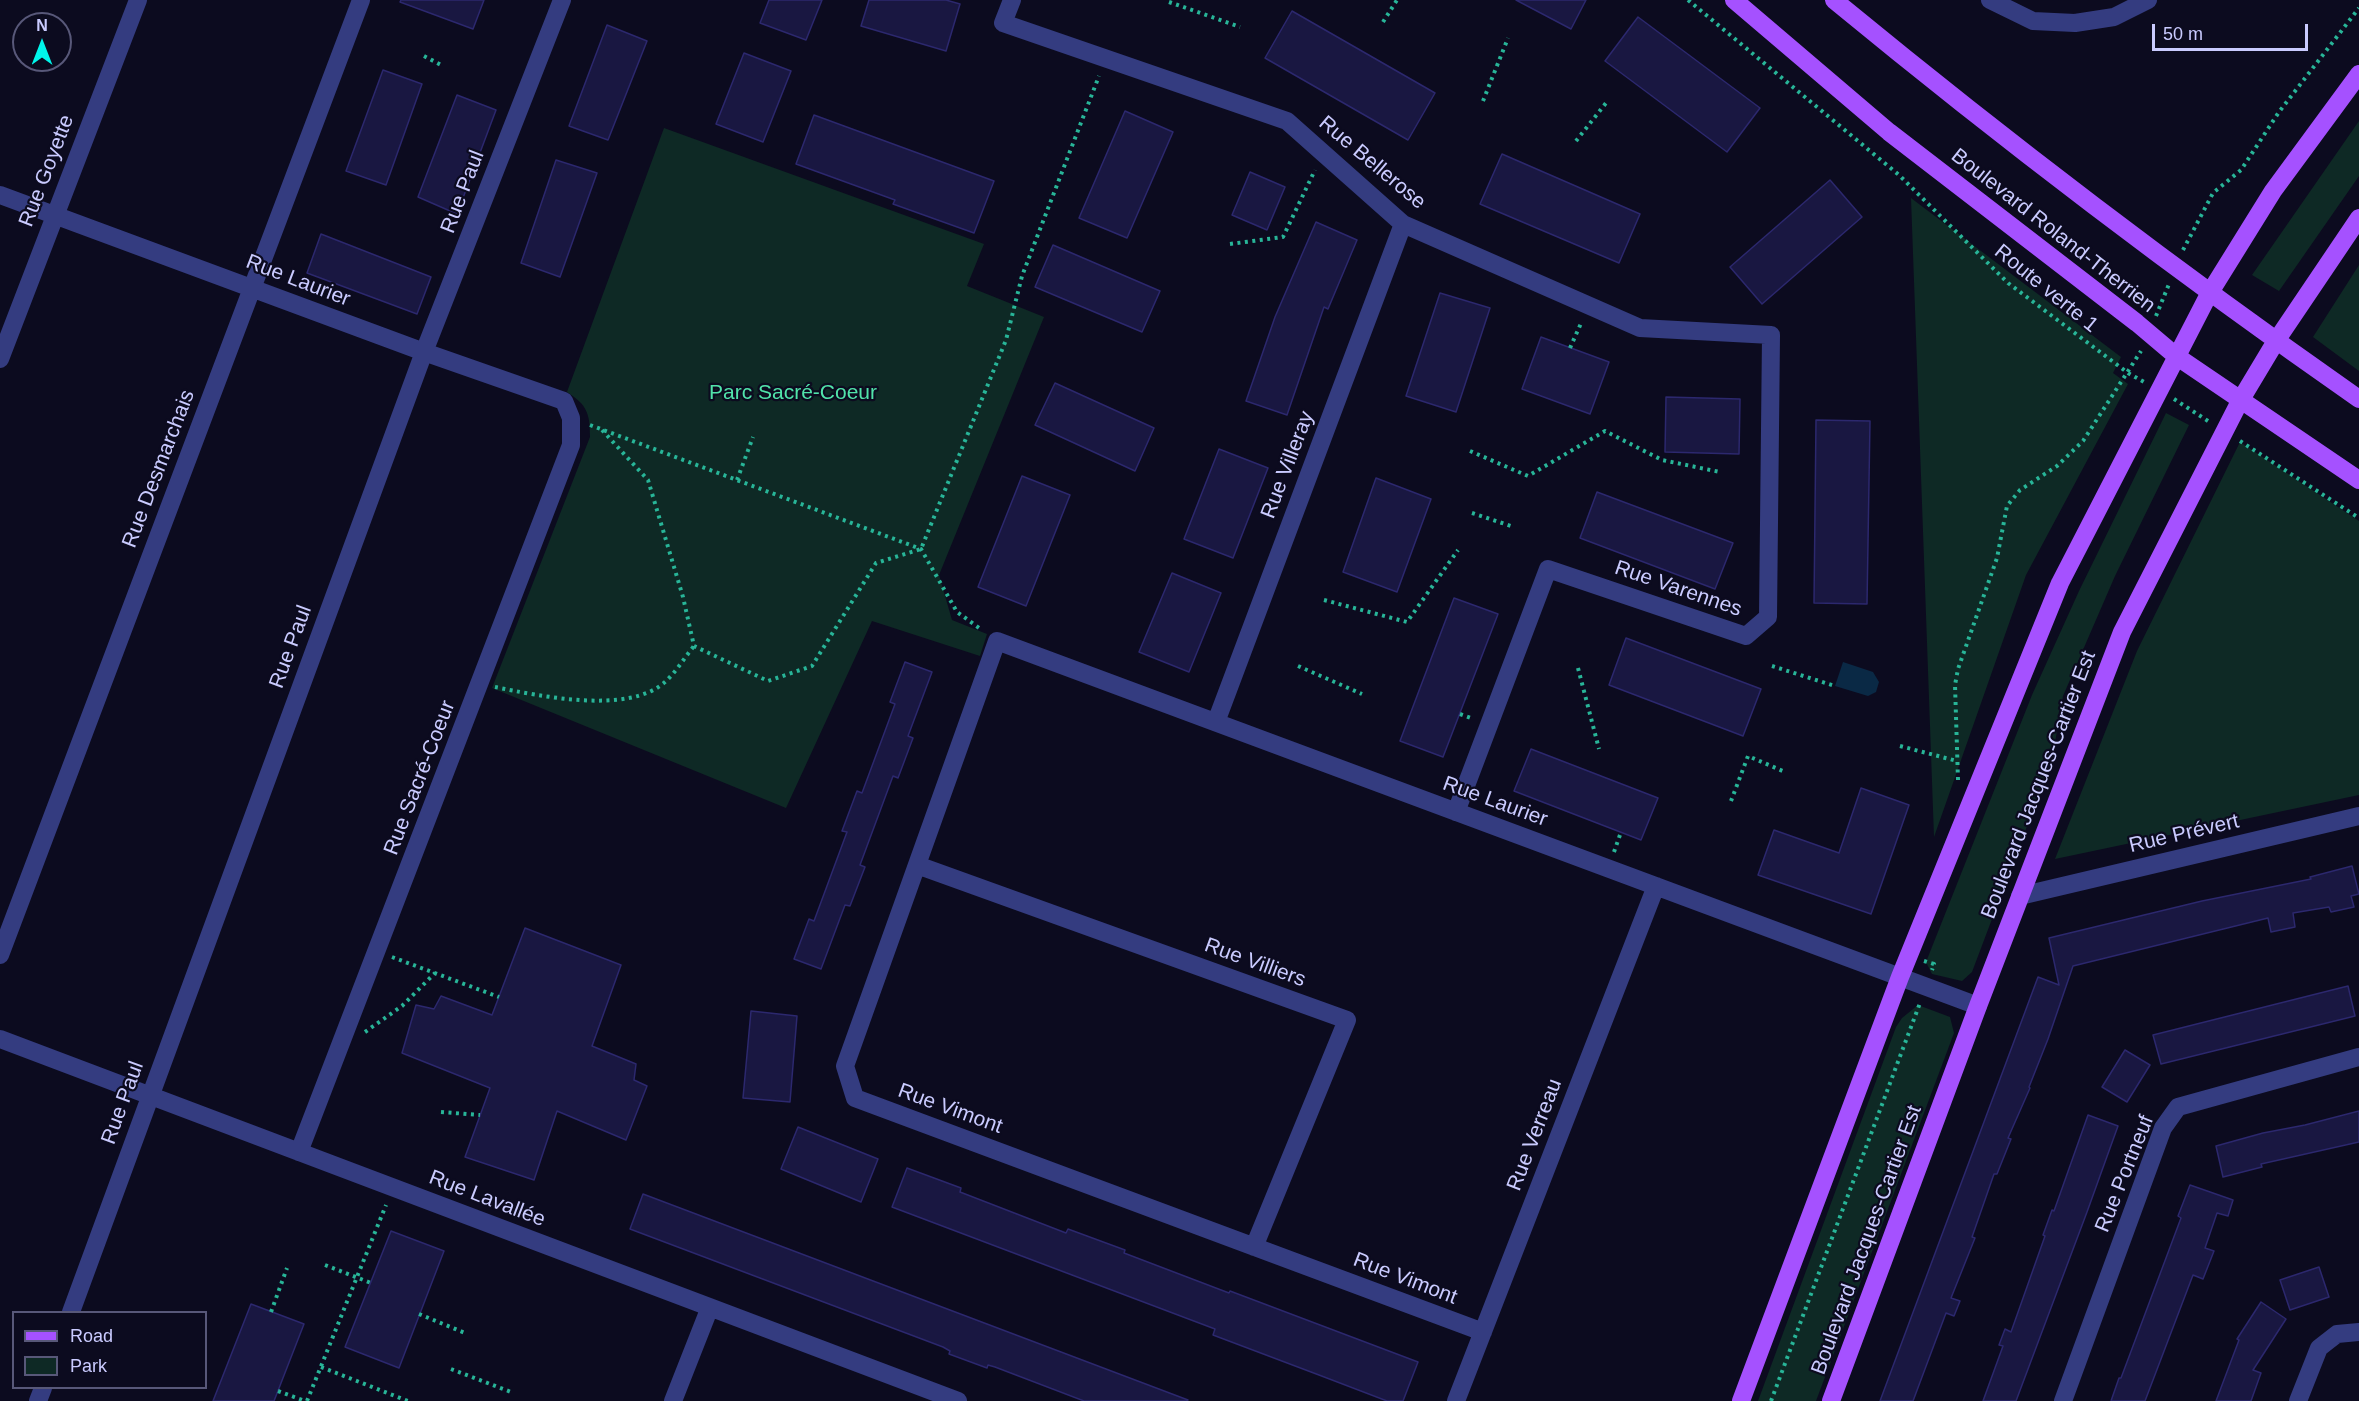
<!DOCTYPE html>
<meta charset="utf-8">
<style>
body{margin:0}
#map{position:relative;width:2359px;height:1401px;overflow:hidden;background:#0c0b1f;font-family:Helvetica,sans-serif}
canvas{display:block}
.legend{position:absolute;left:12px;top:1311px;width:195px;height:78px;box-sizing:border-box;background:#0c0b1f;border:2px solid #585879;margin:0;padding:8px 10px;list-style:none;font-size:18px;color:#cacbff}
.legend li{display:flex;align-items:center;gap:12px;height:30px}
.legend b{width:30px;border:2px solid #585879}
.north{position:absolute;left:12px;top:12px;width:60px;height:60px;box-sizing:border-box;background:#0c0b1f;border:2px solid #585879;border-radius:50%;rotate:0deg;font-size:16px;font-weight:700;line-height:24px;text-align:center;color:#cacbff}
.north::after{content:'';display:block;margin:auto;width:21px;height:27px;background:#00f5ea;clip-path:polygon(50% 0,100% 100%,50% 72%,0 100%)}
.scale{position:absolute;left:2152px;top:24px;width:156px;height:27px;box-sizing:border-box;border:3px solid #cacbff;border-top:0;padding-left:8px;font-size:18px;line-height:21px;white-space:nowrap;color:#cacbff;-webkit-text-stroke:4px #0c0b1f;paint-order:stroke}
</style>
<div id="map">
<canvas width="2359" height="1401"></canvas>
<ul class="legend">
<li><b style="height:8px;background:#a551ff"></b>Road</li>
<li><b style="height:16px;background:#0e2925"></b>Park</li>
</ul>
<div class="north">N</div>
<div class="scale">50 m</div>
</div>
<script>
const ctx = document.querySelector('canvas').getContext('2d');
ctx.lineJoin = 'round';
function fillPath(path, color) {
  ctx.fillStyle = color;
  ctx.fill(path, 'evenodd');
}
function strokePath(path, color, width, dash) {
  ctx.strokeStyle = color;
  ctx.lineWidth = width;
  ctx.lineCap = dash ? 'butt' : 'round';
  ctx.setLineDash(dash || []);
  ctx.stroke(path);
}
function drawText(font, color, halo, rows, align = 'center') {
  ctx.font = font + ' Helvetica,sans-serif';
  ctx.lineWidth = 4.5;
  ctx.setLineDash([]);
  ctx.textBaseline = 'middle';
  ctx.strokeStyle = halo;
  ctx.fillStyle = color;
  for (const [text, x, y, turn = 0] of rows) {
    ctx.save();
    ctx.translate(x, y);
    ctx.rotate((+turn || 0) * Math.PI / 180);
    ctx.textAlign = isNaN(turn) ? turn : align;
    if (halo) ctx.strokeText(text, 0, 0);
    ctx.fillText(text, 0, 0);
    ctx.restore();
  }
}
fillPath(new Path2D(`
 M2359 121V176L2279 291 2252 275Z
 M664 128 984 244 967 286 1044 317 939 575 952 620 987 634 980 656 872 621 786 808 492 688 590 437C590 413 587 405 567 392Z
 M1911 198 2121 357 2113 373 2128 384 2026 575 1934 837Z
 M2359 265V371L2313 337Z
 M2166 413 2189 425 2115 576 2063 696 2052 760 1972 972 1962 981 1932 974 1926 962 2032 695 2079 591Z
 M2240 442 2359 521V795L2055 859 2137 651Z
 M1918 1005 1950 1017 1954 1033 1816 1401H1758L1896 1027 1902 1018Z`), '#0e2925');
fillPath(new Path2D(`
 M1843 662 1873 672 1879 682 1876 692 1868 696 1835 686Z`), '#0a2945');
const building = new Path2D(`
 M401 0H484L473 29 400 2Z
 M769 0H822L806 40 760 23Z
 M869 0H946L960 4 946 51 861 26Z
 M1516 0H1586L1571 29Z
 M1292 11 1435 93 1408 140 1265 58Z
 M1638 17 1760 108 1727 152 1605 61Z
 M607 25 647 41 608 140 569 126Z
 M744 53 791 71 763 142 716 124Z
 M383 70 422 84 386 185 346 171Z
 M457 95 496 110 457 214 418 197Z
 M1125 111 1173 132 1127 238 1079 218Z
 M814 115 994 181 974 233 893 204 895 200 796 164Z
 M1502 154 1640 214 1619 263 1480 204Z
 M556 160 597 173 560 277 521 263Z
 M1250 172 1285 187 1267 230 1232 215Z
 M1830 180 1862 217 1762 304 1730 267Z
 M1316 222 1357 240 1328 309 1324 307 1287 415 1246 401 1275 317Z
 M321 234 431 277 417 314 307 273Z
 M1053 245 1160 291 1142 332 1035 287Z
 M1440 293 1490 308 1456 412 1406 396Z
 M1541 337 1609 362 1590 414 1522 389Z
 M1055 383 1154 428 1135 471 1035 425Z
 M1666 397 1740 399 1739 454 1665 452Z
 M1816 420 1870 421 1867 604 1814 603Z
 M1219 449 1268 468 1233 558 1184 539Z
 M1022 476 1070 495 1026 606 978 587Z
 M1376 478 1431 499 1397 592 1343 572Z
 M1597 492 1733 543 1715 589 1580 538Z
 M1172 573 1221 593 1189 672 1139 652Z
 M1454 598 1498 614 1443 757 1400 741Z
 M1626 638 1761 689 1743 736 1609 685Z
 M905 662 932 672 908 736 913 738 898 778 893 776 860 865 865 867 850 906 845 905 821 969 794 959 809 919 814 921 847 832 842 831 857 791 862 793 895 704 890 702Z
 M1531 749 1658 798 1641 840 1514 791Z
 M1861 788 1909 805 1871 914 1758 875 1774 830 1839 853Z
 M2352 866 2359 894 2351 896 2354 907 2331 912 2329 907 2293 913 2295 927 2271 932 2268 918 2073 966 2048 1039 2029 1087 2030 1088 2008 1138 2011 1139 1997 1174H1994L1972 1237 1975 1238 1951 1298 1960 1301 1954 1316 1946 1313 1913 1401H1880L2038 977 2059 985 2049 938 2202 901 2311 879 2310 877Z
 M525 928 621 965 592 1046 636 1064 634 1080 647 1086 626 1140 557 1111 534 1180 465 1157 490 1088 402 1053 416 1005 434 1009 441 996 492 1015Z
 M2348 986 2355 1016 2161 1064 2153 1035Z
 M751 1011 797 1016 790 1102 743 1098Z
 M2125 1050 2150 1065 2127 1102 2102 1087Z
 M2359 1111V1142L2261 1164 2262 1167 2223 1177 2216 1146 2263 1133 2305 1125Z
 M2088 1115 2118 1126 2087 1212 2016 1401H1983L2003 1346 1999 1345 2005 1329 2011 1332 2045 1236 2043 1235 2052 1210 2054 1211Z
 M798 1127 878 1159 861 1202 781 1169Z
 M907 1168 961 1188 960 1192 1066 1233 1068 1229 1125 1250 1124 1253 1229 1293 1230 1291 1418 1362 1403 1401H1387L1319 1375 1213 1335 1215 1329 892 1207Z
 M2190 1185 2233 1200 2228 1216 2217 1213 2205 1248 2214 1251 2203 1279 2193 1275 2145 1401H2111L2119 1378H2121L2181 1218 2178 1216Z
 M643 1194 1188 1400 1187 1401H1084L995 1367 988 1365 987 1368 949 1354 950 1351 943 1347 630 1229Z
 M391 1231 444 1251 399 1368 345 1347Z
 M2319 1267 2329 1297 2290 1310 2280 1280Z
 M2261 1302 2286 1319 2253 1370 2261 1373 2251 1401H2216L2239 1340 2237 1339Z
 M251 1304 304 1324 274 1401H213Z`);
fillPath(building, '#191741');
strokePath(building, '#2c286e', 1.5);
strokePath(new Path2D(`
 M1688 0 1899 175 2008 283 2128 373 2144 382
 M1169 2 1240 27
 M1383 22 1397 0
 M424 56 443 66
 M1483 101 1508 38
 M1576 141 1606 103
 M1230 244 1283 237 1315 170
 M2183 250 2213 193 2241 170 2279 112 2359 8
 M2156 316 2169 284
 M1570 348 1582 321
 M2174 399 2208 421
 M590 425 921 549 957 612 982 630
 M602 430 648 480 683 597 694 646 768 681 812 666 876 563 921 549 1006 340 1022 276 1099 76
 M2240 441 2359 518
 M1470 451 1528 476 1605 431 1662 460 1720 472
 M737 480 753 437
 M1472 513 1511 526
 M1324 600 1407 622 1458 550
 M1298 666 1362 694
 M1772 666 1835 686
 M1578 668 1599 749
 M495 687C540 696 628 715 665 682 676 672 685 657 694 646
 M1460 714 1471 718
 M1900 746 1957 761
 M1958 780 1955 685 1958 669 1997 558 2007 506 2020 490 2057 466 2083 441 2141 351
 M1731 801 1748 756 1785 772
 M1614 852 1621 832
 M392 957 499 997
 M1924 961 1934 964 1932 970
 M365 1032 402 1006 435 973
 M441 1112 480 1115
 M325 1265 371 1283
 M271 1312 287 1268
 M419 1314 465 1333
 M321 1367 408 1401
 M451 1369 511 1392
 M278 1391 305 1401
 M307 1401 386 1205
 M1771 1401 1920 1003`), '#28b598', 4, [3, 4.5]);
strokePath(new Path2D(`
 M1012 0 1003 23 1287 121 1403 224 1640 328 1771 335 1768 617 1746 636 1548 569 1456 812
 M1990 0 2033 21 2075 23 2114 17 2148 0
 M0 195 424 352 564 401 571 418V445L299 1152
 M0 359 138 0
 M1216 722 1403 224
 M917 865 1347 1020 1254 1247
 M2020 896 2359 816
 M0 955 361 0
 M0 1039 958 1401
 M71 1312 424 352 562 0
 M1483 1332 855 1098 845 1066 997 641 1978 1006
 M38 1401 43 1388
 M673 1401 710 1307
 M1456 1401 1656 886
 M2063 1401 2163 1128 2178 1107 2359 1057
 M2298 1401 2319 1348 2337 1334 2359 1332`), '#343c80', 18);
strokePath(new Path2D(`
 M1734 0 1889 132 2137 323 2176 356 2359 480
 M1834 0C2004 140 2179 273 2359 399
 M1741 1401 1900 977 2060 583 2209 294 2273 191 2359 74
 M1831 1401 1978 1006 2122 632 2240 401 2276 341 2359 218`), '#a551ff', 18);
drawText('21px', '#cacbff', '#0c0b1f', [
 ["Rue Bellerose",1372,163,40],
 ["Rue Goyette",47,171,-69],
 ["Rue Paul",463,192,-69],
 ["Boulevard Roland-Therrien",2053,231,38],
 ["Rue Laurier",298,281,21],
 ["Route verte 1",2046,289,39],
 ["Rue Villeray",1288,465,-69],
 ["Rue Desmarchais",159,469,-69],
 ["Rue Varennes",1678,589,19],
 ["Rue Paul",291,647,-70],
 ["Rue Sacré-Coeur",420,778,-69],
 ["Boulevard Jacques-Cartier Est",2039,785,-69],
 ["Rue Laurier",1495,802,20],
 ["Rue Prévert",2184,834,-13],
 ["Rue Villiers",1255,963,20],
 ["Rue Paul",123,1103,-70],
 ["Rue Vimont",950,1109,20],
 ["Rue Verreau",1535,1135,-69],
 ["Rue Portneuf",2125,1174,-68],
 ["Rue Lavallée",487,1199,21],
 ["Boulevard Jacques-Cartier Est",1867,1240,-70],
 ["Rue Vimont",1405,1279,21]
]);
drawText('21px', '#51e3aa', '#0c0b1f', [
 ["Parc Sacré-Coeur",793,393]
]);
</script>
